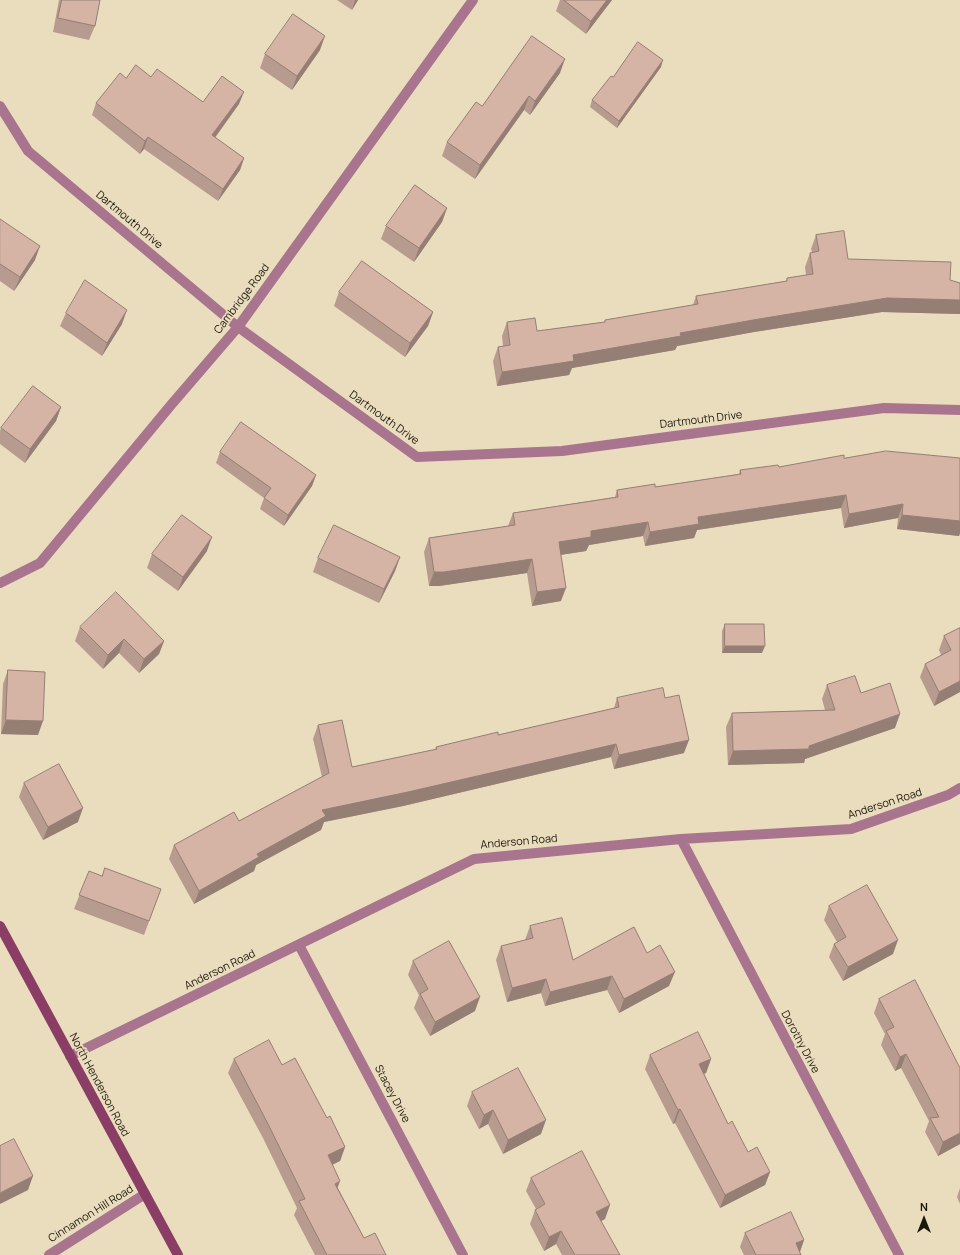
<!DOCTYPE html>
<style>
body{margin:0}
#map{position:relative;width:960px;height:1255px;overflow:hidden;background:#eaddbe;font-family:Manrope,sans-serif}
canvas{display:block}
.north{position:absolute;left:904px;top:1199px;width:40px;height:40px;-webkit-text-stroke:3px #eaddbe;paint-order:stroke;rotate:0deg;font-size:11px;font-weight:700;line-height:16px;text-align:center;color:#1b170b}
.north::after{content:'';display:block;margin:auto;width:14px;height:18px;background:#1b170b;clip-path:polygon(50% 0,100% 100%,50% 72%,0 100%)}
</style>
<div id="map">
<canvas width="960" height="1255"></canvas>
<div class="north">N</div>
</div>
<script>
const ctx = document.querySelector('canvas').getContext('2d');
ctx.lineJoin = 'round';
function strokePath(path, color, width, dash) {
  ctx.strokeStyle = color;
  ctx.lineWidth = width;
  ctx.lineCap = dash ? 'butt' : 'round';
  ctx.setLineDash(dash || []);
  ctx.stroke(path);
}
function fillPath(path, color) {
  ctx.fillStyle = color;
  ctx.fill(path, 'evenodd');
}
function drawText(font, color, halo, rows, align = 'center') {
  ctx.font = font + ' Manrope,sans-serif';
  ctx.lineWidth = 3.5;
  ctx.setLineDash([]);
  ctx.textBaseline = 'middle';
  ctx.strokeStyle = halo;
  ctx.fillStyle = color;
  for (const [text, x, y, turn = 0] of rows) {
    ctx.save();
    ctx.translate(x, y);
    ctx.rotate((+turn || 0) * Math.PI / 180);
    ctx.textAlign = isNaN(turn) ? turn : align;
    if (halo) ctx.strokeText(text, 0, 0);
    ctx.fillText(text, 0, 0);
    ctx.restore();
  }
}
strokePath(new Path2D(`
 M0 106 28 151 238 327 417 457 562 451 884 408 960 410
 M0 583 40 563 171 405 238 327 473 0
 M681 839 899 1255
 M299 945 463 1255
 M70 1056 474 859 681 839 851 829 948 795 960 788
 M49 1255 145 1194`), '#a9748d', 10);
strokePath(new Path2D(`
 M0 926 178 1255`), '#8a3e66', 10);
fillPath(new Path2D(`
 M59 0H100L95 26 89 40 53 32Z
 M337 0H358L352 10Z
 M560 0H612L586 34 556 11Z
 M320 50 292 90 260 68 265 54Z
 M661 67 617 128 590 107 592 100 613 77Z
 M560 73 530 115 524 110 475 179 442 156 447 142 482 106Z
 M151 77 203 102 239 104 215 138 244 158 240 170 218 201 144 149 140 154 92 115 96 103 126 78Z
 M447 208 442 222 414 262 381 239 386 226Z
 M0 219 35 260 14 291 0 281Z
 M816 235 848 259 960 283V314L882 312 754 332 677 346 675 350 572 368 569 375 497 386 493 361 498 347 503 346 502 336 507 322 537 331 604 322 605 320 693 305 696 296 786 281 787 278 806 275 805 267 810 253 812 252 811 249Z
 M339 292 433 312 428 326 405 357 334 306Z
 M66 313 122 324 102 356 60 326Z
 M61 407 56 421 25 463 0 444V431L1 428Z
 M220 452 316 475 312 486 284 526 260 509 264 498 216 463Z
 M844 458H960V533L959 536 897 529 898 518 844 528 841 508 697 530 694 538 645 546 643 536 589 545 586 551 561 555V601L532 606 527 573 439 586H429L424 552 429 538 508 526 513 513 615 497 617 490 655 487 739 474 740 470 779 467Z
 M207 551 178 591 147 568 152 554Z
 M400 557 395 571 379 603 313 572 318 558Z
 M725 624 762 653H722V631Z
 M80 627 164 641 159 654 139 673 119 653 103 669 75 641Z
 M960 628V692L934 706 920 677 925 664 941 655 939 650 944 636Z
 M8 670 38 735 1 734 3 684Z
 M827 685 861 693 895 728 805 759 804 763 728 765 726 727 732 713 825 710 822 699Z
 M617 698H665L684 753 614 769 611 757 403 806 324 822 321 830 256 865 254 871 194 904 169 859 174 845 239 821 322 777 313 739 318 725 352 767 435 750 436 747 498 735 614 708Z
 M24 783 78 822 43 840 19 797Z
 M89 871 102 876 161 889 144 935 74 909Z
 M829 906 893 954 843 981 829 957 834 944 837 942 824 920Z
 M530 926 573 960 647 953 669 986 619 1013 607 990 545 1006 541 993 507 1002 496 960 501 946 525 940Z
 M413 961 475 1011 430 1036 414 1008 419 995 408 975Z
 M879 999 960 1144 938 1156 925 1132 929 1121 901 1068 895 1071 881 1045 885 1034 874 1013Z
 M650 1055 711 1059 706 1073 704 1074 728 1124 748 1152 770 1172 765 1185 720 1208 675 1123 673 1124 645 1069Z
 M234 1059 282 1065 327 1118 345 1147 340 1161 332 1165 338 1188 364 1238 386 1255H315L294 1215 297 1208 263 1138 228 1073Z
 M472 1092 541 1134 503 1154 488 1124 479 1129 467 1106Z
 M531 1178 605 1219 601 1221 620 1255H562L556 1244 544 1251 530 1224 535 1210 536 1209 526 1191Z
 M960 1188V1204L957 1197Z
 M745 1233 804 1240 800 1252 801 1255H744L740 1247Z`), '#b79b8e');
fillPath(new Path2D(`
 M355 0H358L352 10Z
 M607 0H612L586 34 591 21Z
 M325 36 320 50 292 90 297 76Z
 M565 59 560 73 530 115 535 101Z
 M663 60 661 67 617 128 619 121Z
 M244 92 239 104 207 148 212 135Z
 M529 96 524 110 475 179 480 165Z
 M148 137 144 149 140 154 145 141Z
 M244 158 240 170 218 201 223 189Z
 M447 208 442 222 414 262 419 248Z
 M40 246 35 260 14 291 20 277Z
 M887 298 960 300V314L882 312 754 332 677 346 675 350 572 368 569 375 497 386 502 372 573 355 680 333 759 319Z
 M127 310 122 324 102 356 107 343Z
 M433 312 428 326 405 357 410 343Z
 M61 407 56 421 25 463 30 449Z
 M316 475 312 486 284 526 288 515Z
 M846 495 841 508 697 530 694 538 645 546 650 532 698 517Z
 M903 504 898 518 844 528 849 514Z
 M902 515 960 521V533L959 536 897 529Z
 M648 522 643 536 589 545 586 551 553 556 559 542 591 531Z
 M212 537 207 551 178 591 183 577Z
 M400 557 395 571 379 603 384 589Z
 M532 559 527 573 439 586H429L434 572Z
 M566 588 561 601 532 606 537 592Z
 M124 639 119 653 103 669 108 655Z
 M164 641 159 654 139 673 144 659Z
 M725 646H765L762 653H722Z
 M960 681V692L934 706 939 692Z
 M900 714 895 728 805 759 804 763 728 765 733 751 809 746Z
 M6 720 43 721 38 735 1 734Z
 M689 740 684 753 614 769 619 755Z
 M616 744 611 757 403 806 324 822 321 830 256 865 254 871 194 904 199 891 257 854 322 810Z
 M83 808 78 822 43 840 48 827Z
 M898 940 893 954 843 981 848 967Z
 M675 972 669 986 619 1013 624 999Z
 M612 976 607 990 545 1006 550 992Z
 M546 979 541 993 507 1002 512 988Z
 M480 997 475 1011 430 1036 435 1022Z
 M906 1054 901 1068 895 1071 900 1057Z
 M711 1059 706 1073 694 1078 699 1064Z
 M680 1109 675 1123 673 1124 678 1110Z
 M493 1110 488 1124 479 1129 484 1115Z
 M546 1120 541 1134 503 1154 508 1140Z
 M960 1133V1144L938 1156 943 1142Z
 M345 1147 340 1161 323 1169 328 1155Z
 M770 1172 765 1185 720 1208 725 1195Z
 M33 1176 28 1190 0 1204V1193Z
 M340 1181 335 1195V1184Z
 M610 1205 605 1219 591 1226 596 1212Z
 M561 1231 556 1244 544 1251 549 1237Z
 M804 1240 799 1254 796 1243Z`), '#957e74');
const building = new Path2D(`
 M62 0H100L95 26 58 18Z
 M564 0H607L591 21Z
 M293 14 325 36 297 76 265 54Z
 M532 36 565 59 535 101 529 96 480 165 447 142 476 102 482 106Z
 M638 42 663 60 619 121 592 100 611 76 613 77Z
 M136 65 151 77 157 69 203 102 222 76 244 92 212 135 244 158 223 189 148 137 145 141 96 103 120 73 126 78Z
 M415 185 447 208 419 248 386 226Z
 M0 219 40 246 20 277 0 264Z
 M844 231 848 259 951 262 950 280 960 283V300L887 298 759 319 680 333 681 336 573 355 574 361 502 372 498 347 510 345 507 322 535 318 537 331 605 322V320L698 304 696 296 787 281V278L813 274 810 253 819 251 816 235Z
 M362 261 433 312 410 343 339 292Z
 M85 280 127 310 107 343 66 313Z
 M33 386 61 407 30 449 1 428Z
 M241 422 316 475 288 515 264 498 271 488 220 452Z
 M886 451 960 458V521L902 515 903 504 849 514 846 495 698 517 699 524 650 532 648 522 591 531V537L559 542 566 588 537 592 532 559 444 572H434L429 538 515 525 513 513 618 497 617 490 655 484V487L741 474 740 470 778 465 779 467 844 455V458Z
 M182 515 212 537 183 577 152 554Z
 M334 525 400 557 384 589 318 558Z
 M116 592 164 641 144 659 124 639 108 655 80 627Z
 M725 624H764L765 646H725Z
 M960 628V681L939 692 925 664 951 650 944 636Z
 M8 670 45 672 43 721 6 720Z
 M855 676 861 693 890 683 900 714 809 746V749L733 751 732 713 835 710 827 685Z
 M663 688 665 698 679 695 689 740 619 755 616 744 408 792 322 810 326 816 257 854 259 857 199 891 174 845 234 812 239 821 329 773 318 725 342 720 352 767 437 749 436 747 498 732V735L619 707 617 698Z
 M59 764 83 808 48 827 24 783Z
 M105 868 161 889 149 921 79 895 89 871 102 876Z
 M867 885 898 940 848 967 834 944 846 937 829 906Z
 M562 918 573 960 634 927 647 953 660 945 675 972 624 999 612 976 550 992 546 979 512 988 501 946 533 938 530 926Z
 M449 941 480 997 435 1022 420 994 428 989 413 961Z
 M915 980 960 1068V1133L943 1142 930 1118 939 1117 906 1054 900 1057 886 1031 894 1027 879 999Z
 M698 1032 711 1059 699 1064 728 1124 732 1121 748 1152 757 1147 770 1172 725 1195 680 1109 678 1110 650 1055Z
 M269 1040 282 1065 295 1058 327 1118 330 1116 345 1147 328 1155 340 1181 335 1184 364 1238 375 1233 386 1255H327L299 1201 305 1199 268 1124 234 1059Z
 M518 1068 546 1120 508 1140 493 1110 484 1115 472 1092Z
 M14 1139 33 1176 0 1193V1146Z
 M582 1151 610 1205 596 1212 620 1255H575L561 1231 549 1237 535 1210 545 1204 531 1178Z
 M791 1212 804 1240 796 1243 801 1255H756L745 1233Z`);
fillPath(building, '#d5b4a5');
strokePath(building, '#957e74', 1);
drawText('11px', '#1b170b', '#eaddbe', [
 ["Dartmouth Drive",129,220,40],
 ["Cambridge Road",242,299,-53],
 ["Dartmouth Drive",384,418,36],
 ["Dartmouth Drive",701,420,-7],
 ["Anderson Road",885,804,-18],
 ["Anderson Road",519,842,-5],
 ["Anderson Road",220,970,-26],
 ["Dorothy Drive",800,1042,62],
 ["North Henderson Road",99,1085,62],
 ["Stacey Drive",392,1094,62],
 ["Cinnamon Hill Road",91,1214,-32]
]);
</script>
